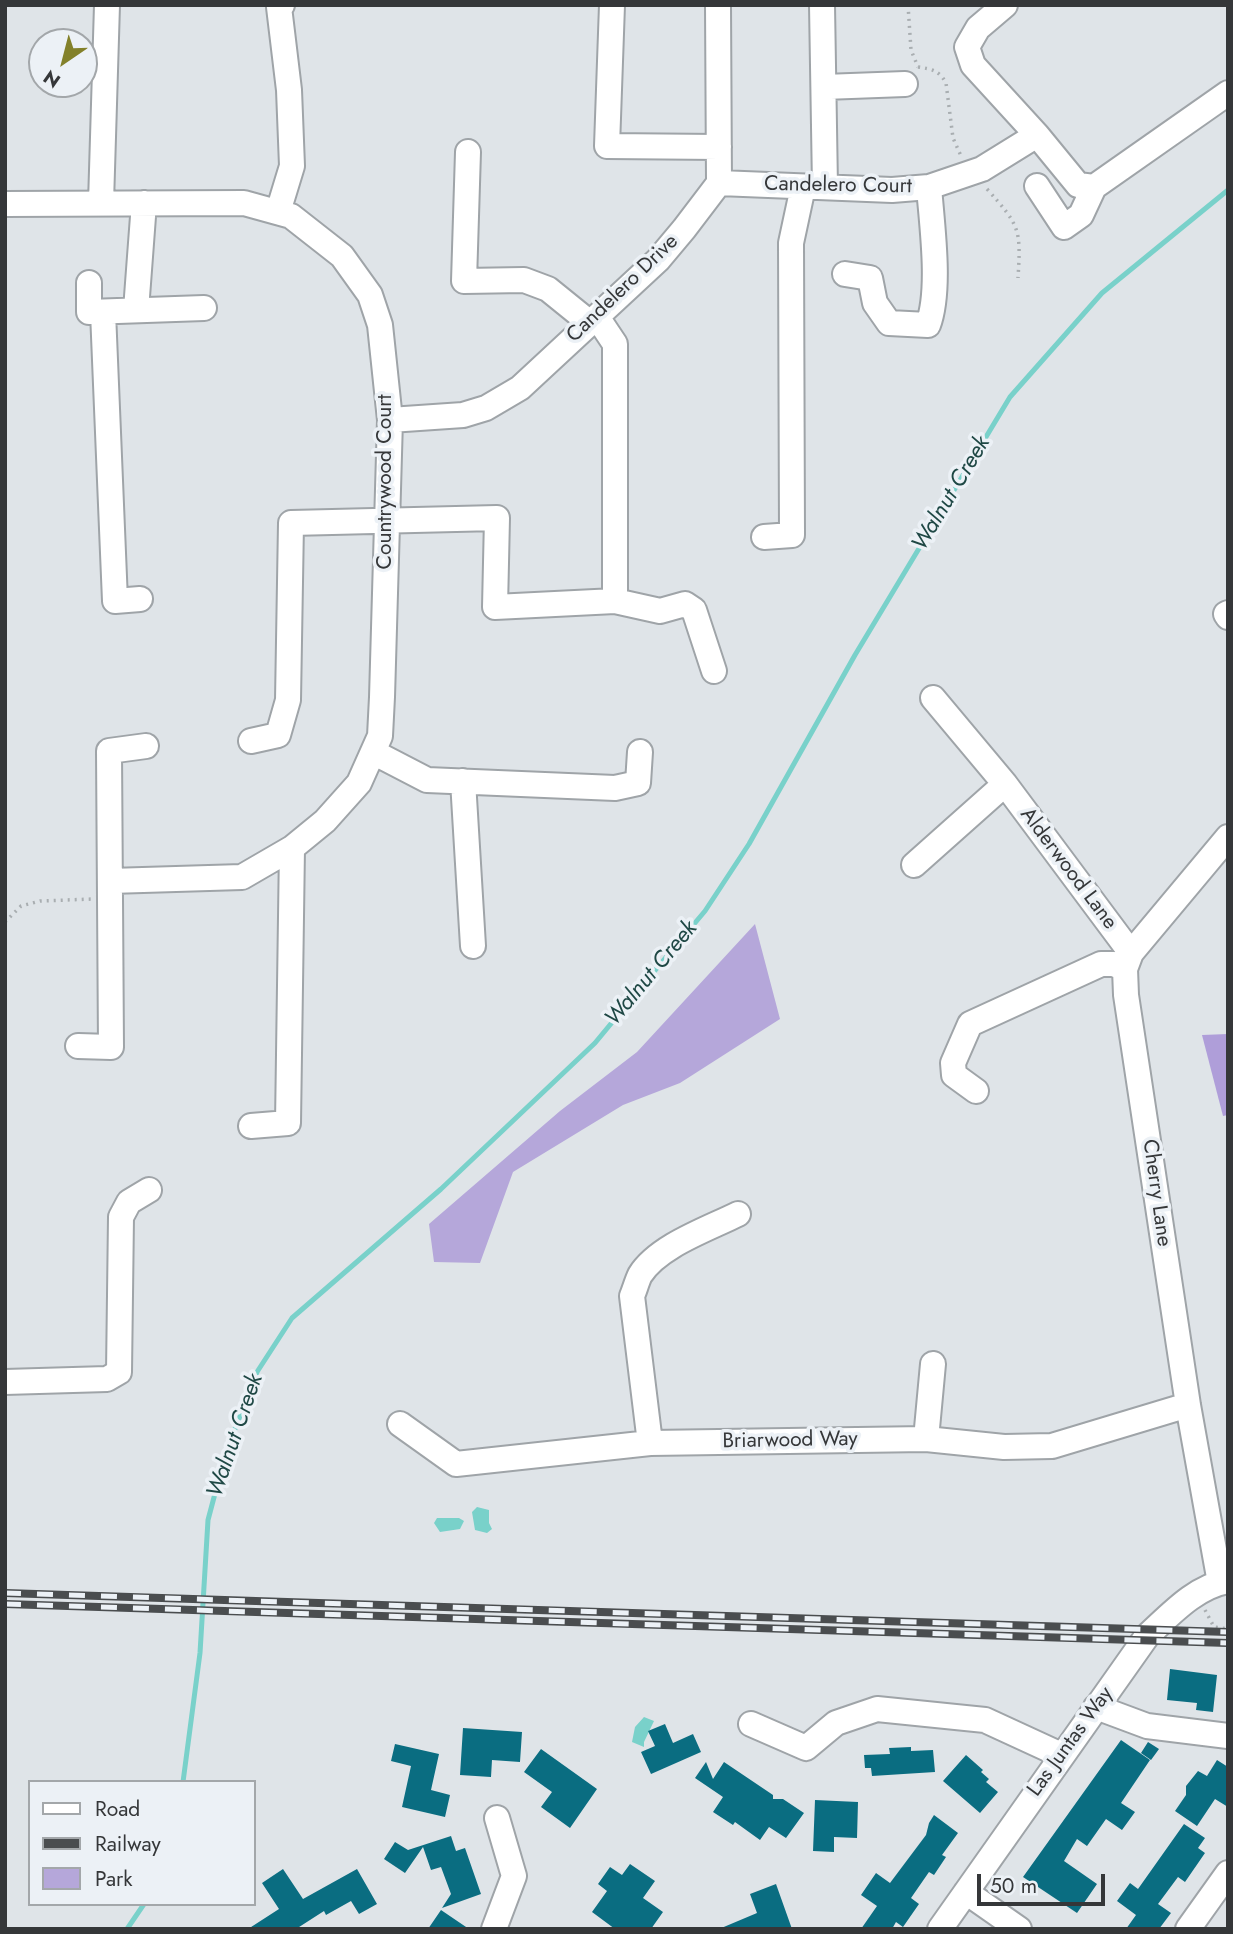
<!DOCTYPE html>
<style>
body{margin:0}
#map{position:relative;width:1233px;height:1934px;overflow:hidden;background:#dfe4e8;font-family:Jost,sans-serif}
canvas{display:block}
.frame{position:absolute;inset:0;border:7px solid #353739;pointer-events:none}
.legend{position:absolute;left:28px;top:1780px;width:228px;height:126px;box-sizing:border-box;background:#ecf1f6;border:2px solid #a3a7aa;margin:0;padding:9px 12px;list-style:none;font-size:21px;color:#353739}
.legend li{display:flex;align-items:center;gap:14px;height:35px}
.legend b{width:35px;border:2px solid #a3a7aa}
.north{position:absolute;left:28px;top:28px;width:70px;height:70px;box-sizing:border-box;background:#ecf1f6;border:2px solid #a3a7aa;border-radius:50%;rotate:215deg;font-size:19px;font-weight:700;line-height:28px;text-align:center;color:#353739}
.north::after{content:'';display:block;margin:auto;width:24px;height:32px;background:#83812a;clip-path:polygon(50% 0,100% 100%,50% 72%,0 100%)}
.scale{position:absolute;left:977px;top:1874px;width:128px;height:32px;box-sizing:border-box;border:4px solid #353739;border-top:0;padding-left:9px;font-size:21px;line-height:24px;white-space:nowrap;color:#353739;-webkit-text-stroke:5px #ecf1f6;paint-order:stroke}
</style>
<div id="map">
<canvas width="1233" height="1934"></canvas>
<div class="frame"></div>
<ul class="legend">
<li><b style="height:9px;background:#fff"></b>Road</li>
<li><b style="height:9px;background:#4a4d4f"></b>Railway</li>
<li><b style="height:19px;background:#b5a7da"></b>Park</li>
</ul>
<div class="north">N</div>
<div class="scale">50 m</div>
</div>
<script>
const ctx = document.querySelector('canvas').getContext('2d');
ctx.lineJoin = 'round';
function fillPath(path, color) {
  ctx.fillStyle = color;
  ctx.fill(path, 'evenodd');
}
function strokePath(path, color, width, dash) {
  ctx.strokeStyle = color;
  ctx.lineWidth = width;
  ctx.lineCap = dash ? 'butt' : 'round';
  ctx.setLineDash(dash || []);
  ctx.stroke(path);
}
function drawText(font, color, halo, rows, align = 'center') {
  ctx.font = font + ' Jost,sans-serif';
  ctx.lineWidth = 7;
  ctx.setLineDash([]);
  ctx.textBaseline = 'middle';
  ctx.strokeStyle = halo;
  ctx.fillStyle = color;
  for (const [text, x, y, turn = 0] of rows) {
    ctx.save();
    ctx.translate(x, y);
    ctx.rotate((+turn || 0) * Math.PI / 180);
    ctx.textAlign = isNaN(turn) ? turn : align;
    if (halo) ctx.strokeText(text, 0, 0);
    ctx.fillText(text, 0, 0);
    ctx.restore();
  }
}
fillPath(new Path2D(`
 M755 924 780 1019 680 1083 623 1105 513 1172 480 1263 434 1262 429 1224 560 1111 637 1052Z`), '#b5a7da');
fillPath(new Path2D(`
 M1228 1034V1115L1223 1116 1202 1035Z`), '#af9ed9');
fillPath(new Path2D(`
 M477 1507 489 1510V1523L492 1529 487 1533 475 1530 472 1512Z
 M437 1518H459L464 1521 460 1529 440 1532 434 1523Z
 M644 1717 654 1721 644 1742V1747L632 1742 635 1727Z`), '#79d1ca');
strokePath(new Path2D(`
 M183 1782 200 1653 208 1520 226 1452 257 1372 292 1318 441 1189 595 1043 662 962 705 911 749 844 855 655 1010 397 1102 293 1228 190
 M127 1929 144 1904`), '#79d1ca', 5);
fillPath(new Path2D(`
 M1170 1669 1217 1675 1213 1712 1196 1710 1197 1703 1167 1700Z
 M665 1724 673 1743 693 1734 701 1752 651 1774 641 1752 655 1746 648 1731Z
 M463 1728 522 1732 520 1762 492 1760 491 1777 460 1775Z
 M1121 1740 1150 1760 1121 1803 1135 1812 1122 1830 1106 1819 1087 1846 1077 1839 1064 1861 1097 1884 1077 1913 1023 1877Z
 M1148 1742 1159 1749 1151 1760 1141 1753Z
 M395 1744 439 1754 431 1790 450 1795 445 1817 402 1807 411 1766 391 1761Z
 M911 1747V1751L933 1750 935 1772 872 1776 871 1768H865L864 1755 890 1754 889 1748Z
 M541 1749 597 1789 570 1828 541 1807 552 1792 524 1772Z
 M966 1755 983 1770 981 1772 989 1779 986 1782 998 1792 980 1813 943 1781Z
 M1217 1760 1228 1767V1807L1215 1799 1197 1826 1175 1811 1186 1795V1786L1198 1771 1207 1776Z
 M706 1762 713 1779 724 1762 773 1795V1799H783L804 1813 786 1838 769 1827 760 1840 735 1822 733 1825 713 1812 723 1797 695 1778Z
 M815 1800 858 1802 857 1838 834 1837V1852L813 1851Z
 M934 1815 958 1833 942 1855 946 1857 934 1875 929 1872 911 1898 919 1904 903 1927 896 1922 892 1929H861L877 1906 861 1895 876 1873 890 1883 926 1835 929 1823Z
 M1184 1824 1205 1838 1198 1848 1205 1853 1185 1882 1178 1877 1158 1904 1171 1913 1159 1929H1126L1136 1915 1117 1901 1130 1883 1138 1889Z
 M451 1836 456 1851 465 1848 481 1894 442 1908 451 1894 441 1867 431 1870 423 1847 405 1873 384 1859 395 1842 408 1850Z
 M630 1864 655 1881 643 1898 663 1912 651 1929H615L592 1912 607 1891 598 1884 610 1867 622 1875Z
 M283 1869 303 1899 357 1869 377 1904 359 1914 351 1901 326 1915 324 1911 296 1929H248L279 1909 262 1883Z
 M776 1884 792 1929H719L757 1913 750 1894Z
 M441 1910 469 1929H428Z`), '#0a6d81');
const minor = new Path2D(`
 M612 5 607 146 719 147
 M822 5 825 187
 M1005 5 978 28 967 47 973 65 1037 135
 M824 87 905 84
 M468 152 464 281 524 280 548 289 590 323
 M719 183 892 190 929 187 982 169 1037 135 1078 185 1094 187 1228 93
 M1037 186 1064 227 1081 215 1094 187
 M101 203 107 5
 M5 204 244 203 291 216 342 256 370 295 380 325 390 420 382 697 380 736 359 783 325 821 292 848 242 877 110 881
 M278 212 292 166 289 90 279 7 282 5
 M845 274 870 278 875 303 889 323 928 325C941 290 932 226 929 187
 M89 283V312L204 308
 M136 310 144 203
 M103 312 115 601 140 599
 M597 317 615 344V601
 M390 420 463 415 486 408 520 388 658 260 684 229 719 183 718 5
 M764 537 792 535 791 243 803 187
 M1228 613 1226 614 1228 617
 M933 698 1005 784 1131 953
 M251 741 278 735 288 700 291 523 497 518 495 607 615 601 660 611 685 604 694 610 714 671
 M373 752 427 780 615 788 638 783 640 752
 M463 781 473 946
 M914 865 1005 784
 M78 1046 111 1047 109 751 146 746
 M976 1091 954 1075 953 1063 970 1024 1101 964H1114L1125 969
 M251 1126 288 1123 292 848
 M5 1382 107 1379 119 1372 121 1217 129 1202 149 1190
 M400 1424 456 1464 650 1443 926 1439 1004 1447 1052 1446 1188 1405
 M926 1439 933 1364
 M650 1443 632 1296C635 1289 637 1281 640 1275 658 1246 708 1229 738 1214
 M1220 1583 1188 1405 1126 995 1125 969 1131 953 1228 837
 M1096 1707 1147 1726 1228 1736
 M751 1724 806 1748 836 1723 877 1709 985 1720 1061 1755
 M966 1892 1019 1929
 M494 1929 514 1876 497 1818
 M940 1929 1147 1636C1171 1614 1195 1587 1228 1581
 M1188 1929 1228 1873`);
strokePath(minor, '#9fa4a8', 28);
strokePath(new Path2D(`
 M908 5 911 50 918 67
 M918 67C931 69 939 70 946 83L953 138 961 156
 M987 189C1020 226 1021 229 1018 278
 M5 922 21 906 40 901 92 899
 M1205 1610 1214 1627 1228 1629`), '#a9aeb1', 3.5, [2, 5]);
strokePath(minor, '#fff', 24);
const rail = new Path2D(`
 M5 1593 1228 1632
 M5 1604 1228 1643`);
strokePath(rail, '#4a4d4f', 8);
strokePath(rail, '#ecf1f6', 5, [16]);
drawText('21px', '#353739', '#ecf1f6', [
 ["Candelero Court",838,186,1],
 ["Candelero Drive",623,289,-44],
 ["Countrywood Court",386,482,-90],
 ["Alderwood Lane",1068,869,53],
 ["Cherry Lane",1156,1193,82],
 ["Briarwood Way",790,1441,-1],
 ["Las Juntas Way",1071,1742,-54]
]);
drawText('italic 23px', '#1f4845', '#ecf1f6', [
 ["Walnut Creek",952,494,-59],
 ["Walnut Creek",652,974,-50],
 ["Walnut Creek",236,1436,-71]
]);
</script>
